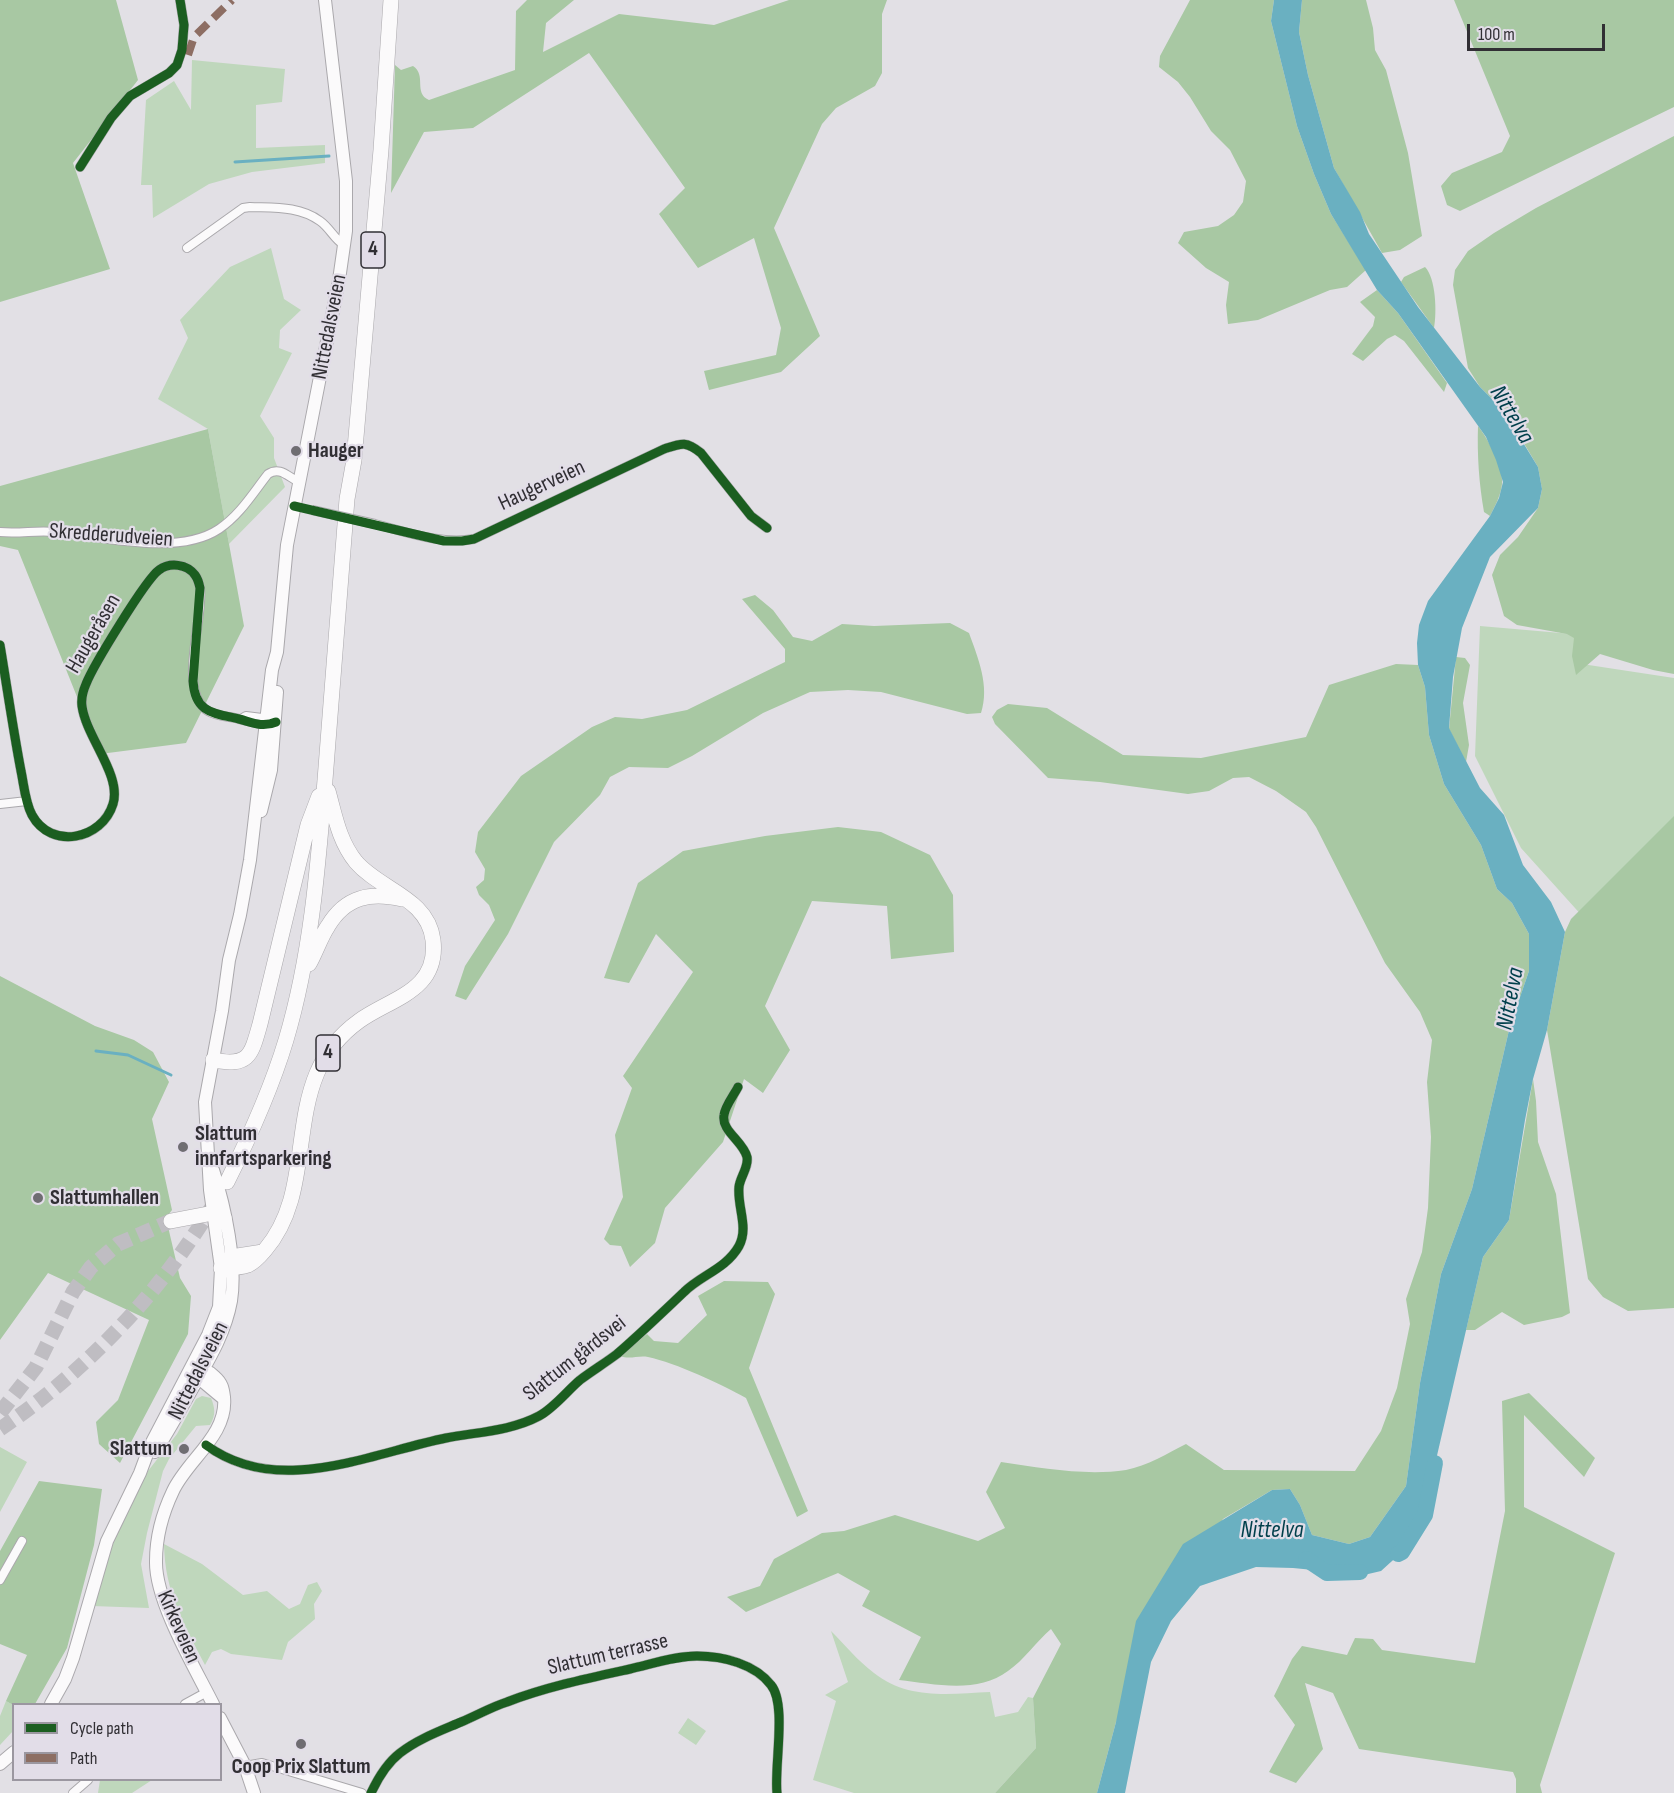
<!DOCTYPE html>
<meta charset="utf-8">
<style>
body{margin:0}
#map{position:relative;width:1674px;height:1793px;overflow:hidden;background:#e2e0e5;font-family:"Sofia Sans Condensed",sans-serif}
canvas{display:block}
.legend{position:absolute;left:12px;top:1703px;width:210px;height:78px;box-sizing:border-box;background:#e2dde8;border:2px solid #9b97a0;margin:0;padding:8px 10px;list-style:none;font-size:18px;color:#312f34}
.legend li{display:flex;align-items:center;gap:12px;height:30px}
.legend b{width:30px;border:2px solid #9b97a0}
.scale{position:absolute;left:1467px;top:24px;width:138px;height:27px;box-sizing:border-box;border:3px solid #312f34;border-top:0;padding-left:8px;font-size:18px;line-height:21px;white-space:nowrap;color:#312f34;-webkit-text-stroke:4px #e2dde8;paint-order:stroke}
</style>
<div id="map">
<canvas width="1674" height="1793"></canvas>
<ul class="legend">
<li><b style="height:8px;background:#1b5e20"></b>Cycle path</li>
<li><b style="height:8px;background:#8d6e63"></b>Path</li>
</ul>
<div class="scale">100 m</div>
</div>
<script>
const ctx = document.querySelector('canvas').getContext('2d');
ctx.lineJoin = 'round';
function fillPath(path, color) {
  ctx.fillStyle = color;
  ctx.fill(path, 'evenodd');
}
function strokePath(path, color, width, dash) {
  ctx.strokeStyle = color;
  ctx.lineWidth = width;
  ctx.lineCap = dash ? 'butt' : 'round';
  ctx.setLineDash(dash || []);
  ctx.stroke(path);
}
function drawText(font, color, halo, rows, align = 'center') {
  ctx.font = font + ' "Sofia Sans Condensed",sans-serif';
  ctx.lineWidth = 4.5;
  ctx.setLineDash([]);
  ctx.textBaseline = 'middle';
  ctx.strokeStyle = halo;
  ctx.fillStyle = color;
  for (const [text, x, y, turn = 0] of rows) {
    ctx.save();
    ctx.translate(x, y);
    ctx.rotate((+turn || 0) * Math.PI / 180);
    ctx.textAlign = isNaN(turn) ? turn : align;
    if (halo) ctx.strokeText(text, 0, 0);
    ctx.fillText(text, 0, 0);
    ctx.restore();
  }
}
fillPath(new Path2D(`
 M192 60 285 69 282 102 256 105V148L325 145V163L252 172 209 184 153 218 152 185H141L146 100 174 81 191 110Z
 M271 248 284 299 301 310 280 330 279 348 292 353 260 416 274 438V458L285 487 229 544 208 429 158 399 188 338 180 320 230 267Z
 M1480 626 1584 635 1582 664 1674 678V823L1584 918 1521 848 1475 756Z
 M202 1396 211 1398C215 1408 216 1415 210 1425L196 1426 169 1459 163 1471 147 1533 141 1564 149 1608 92 1606 119 1525 148 1471 177 1434 196 1399Z
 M0 1447 27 1462 0 1512Z
 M164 1544 202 1564 243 1595 267 1591 289 1609 300 1604 308 1585 317 1582 322 1591 314 1604 315 1619 288 1642 282 1660 231 1654 221 1649 212 1652 205 1665C183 1622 165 1593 164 1544Z
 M831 1631C845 1645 858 1661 874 1673 908 1700 949 1694 990 1692L995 1717 1018 1712 1028 1697 1033 1698 1036 1748 995 1793H854L813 1780 836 1701 825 1695 848 1682Z
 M6 1701 13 1705V1731L0 1745V1716Z
 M688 1718 706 1731 696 1745 678 1733Z
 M100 1780H152L132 1793H98Z`), '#bfd7bc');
fillPath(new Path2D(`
 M0 0H116L138 80 73 163 110 269 0 302Z
 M527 0H574L546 23 543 52 619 14 714 25 789 0H887L882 14V73L875 86 836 108 822 124 774 228 820 336 781 372 709 390 704 371 776 355 781 328 754 238 698 268 659 214 685 188 589 53 473 128 424 132 391 193 395 65 401 70 413 66C427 75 413 93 429 100L515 70 516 11Z
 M1190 0H1274L1271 21 1297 126 1314 174 1331 214 1366 270 1347 287 1330 290 1258 320 1228 324 1226 305 1229 282 1206 268 1178 243 1184 232 1218 226 1234 215 1243 202 1246 181 1230 150 1211 131 1190 97 1178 82 1159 67 1160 56Z
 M1302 0H1366L1373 28 1375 50 1386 70 1408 153 1422 236 1400 250 1382 253 1334 168 1308 75 1299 32Z
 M1454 0H1674V107L1460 211 1447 205 1441 186 1452 173 1502 152 1510 136Z
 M1674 136V674L1653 670 1600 654 1576 675 1572 656 1574 638 1567 634 1517 625 1504 616 1492 575 1500 555 1518 537 1538 508 1542 489 1538 467 1522 440 1503 410 1480 387 1468 368 1453 285 1455 270 1468 251 1494 233 1536 208Z
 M1425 267C1436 278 1437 313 1434 328L1401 282 1404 277Z
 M1377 290 1398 313 1447 383 1444 392 1404 341 1395 335 1387 339 1363 361 1352 354 1373 326 1375 317 1360 302Z
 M1478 426C1488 439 1504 468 1502 484 1501 495 1495 506 1490 516L1484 512C1479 484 1477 455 1478 426Z
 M208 429 244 626 186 743 100 754 18 550 0 546V486Z
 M755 595 773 610 793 637 812 641 842 624 874 626 950 623 969 633C978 658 990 686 981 713L967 714 881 692 848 690 810 692 763 713 692 756 668 768 629 767 610 777 600 795 554 842 508 934 466 1000 455 996 465 966 495 920 489 905 479 895 476 887 484 880 485 869 475 852 478 832 521 776 592 727 615 717 642 719 687 710 785 662V649L742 599Z
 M1456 657 1465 658 1470 665 1463 703 1469 745 1466 762 1449 729Z
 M1396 664 1418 665 1425 687 1429 735 1444 784 1481 845 1497 889 1512 903 1529 934V971L1510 1026 1472 1189 1441 1274 1420 1383 1406 1486 1370 1537 1349 1544 1312 1535 1300 1505 1290 1489 1272 1490 1223 1519 1116 1722 1097 1793H995L1036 1748 1033 1698 1061 1644 1051 1629C1036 1642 1024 1660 1008 1671 978 1694 934 1684 899 1680L921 1637 862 1606 870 1591 838 1573 746 1612 727 1597 760 1586 774 1559 822 1533 844 1531 895 1515 978 1541 1005 1528 986 1492 1001 1462C1042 1468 1085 1476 1126 1470 1147 1466 1168 1453 1186 1444L1224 1470 1355 1471 1381 1431 1397 1388 1410 1324 1406 1299 1422 1252 1428 1208 1431 1137 1427 1082 1432 1040 1420 1012 1385 963 1316 827 1306 812 1276 791 1249 777 1233 778 1209 791 1188 794 1100 782 1048 778 995 724 992 717 997 710 1008 704 1047 708 1123 755 1201 758 1306 737 1329 685Z
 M1674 816V1308L1628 1311 1603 1297 1588 1279 1547 1030 1565 932 1571 919Z
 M838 827 881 832 930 855 953 895 954 952 891 959 887 906 812 901 765 1006 790 1050 763 1093 744 1079 723 1142 665 1208 655 1243 630 1267 621 1246 610 1245 604 1239 623 1197 615 1135 632 1088 623 1076 693 972 656 934 629 983 604 978 638 883 683 851 765 836Z
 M0 976 95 1026 134 1040 153 1052 169 1082 152 1119 172 1210 166 1218 180 1278 191 1296 188 1334 120 1463 99 1444 96 1422 118 1400 149 1320 48 1273 0 1340Z
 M1533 1079 1536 1101 1538 1142 1556 1194 1570 1313 1562 1317 1524 1325 1502 1312 1475 1330H1466L1483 1257 1509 1220Z
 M724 1281 768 1282 775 1294 749 1368 808 1511 797 1517 746 1398C721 1384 676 1363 648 1357 638 1355 630 1360 620 1356L647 1334 654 1341 678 1343 707 1315 698 1296Z
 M1529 1393 1595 1458 1584 1477 1524 1415V1507L1615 1553 1540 1785 1542 1793H1516V1779L1513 1772 1359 1749 1333 1693 1305 1683 1323 1749 1296 1783 1269 1772 1295 1725 1274 1696 1292 1659 1302 1646 1347 1655 1355 1638 1373 1639 1382 1650 1475 1663 1505 1511 1502 1401Z
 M39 1481 102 1489 94 1545 67 1648 35 1704 13 1705 6 1701 27 1655 0 1644V1551Z`), '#a8c8a3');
fillPath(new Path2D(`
 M1274 0H1302L1299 32 1308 75 1334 168 1360 212 1369 234 1418 307 1480 387 1503 410 1538 467 1542 489 1538 508 1490 557 1462 628 1453 677 1449 728 1480 788 1504 815 1523 865 1551 902 1565 932 1547 1030 1533 1079 1525 1120 1509 1220 1483 1257 1423 1516 1402 1552 1381 1571 1364 1575 1293 1568 1256 1567 1200 1586 1171 1621 1151 1662 1125 1793H1097L1116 1722 1136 1621 1183 1544 1272 1490 1290 1489 1300 1505 1312 1535 1349 1544 1370 1537 1406 1486 1420 1383 1441 1274 1472 1189 1510 1026 1529 971V934L1512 903 1497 889 1481 845 1444 784 1429 735 1425 687 1418 665 1417 643 1419 625 1428 601 1490 516 1499 498 1503 482 1496 460 1486 437 1398 313 1377 290 1331 214 1314 174 1297 126 1271 21Z`), '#6ab0c1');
strokePath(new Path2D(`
 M235 162 329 156
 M96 1051 128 1055 171 1075`), '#6ab0c1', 3);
strokePath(new Path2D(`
 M1398 1554 1402 1552 1425 1515 1435 1463
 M1306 1559 1327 1573 1360 1572`), '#6ab0c1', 16);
strokePath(new Path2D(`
 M0 1413 36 1367 73 1292 91 1267 118 1244 171 1221
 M0 1429C86 1371 158 1295 212 1207`), '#bfbdc2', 15, [15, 8]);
const street = new Path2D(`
 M80 167 111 118 130 96 169 73 177 65 182 50 184 25 180 0
 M187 248 243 208 250 207C275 208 299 206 320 221 330 228 334 239 344 245
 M375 524C407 532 441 545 474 539L664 449C682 443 686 441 701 453L751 516 767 528
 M0 532C19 534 37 530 55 532 102 536 177 557 219 529 240 515 253 493 268 474 280 466 288 477 299 482
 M0 645C7 687 13 729 21 771 24 785 25 802 32 815 51 850 102 840 113 804 122 775 86 737 82 706 81 699 83 691 86 684 93 666 146 579 159 570 170 562 187 564 195 575 198 579 199 583 200 588 204 619 177 692 208 711 218 717 229 716 239 719 250 721 259 726 270 724
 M241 719 246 716 270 719
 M0 804 27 801
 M206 1445C278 1498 368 1454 446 1438 477 1432 511 1431 539 1416 554 1408 567 1391 580 1380 592 1371 605 1363 617 1354 640 1334 662 1313 684 1292 701 1275 726 1269 739 1246 749 1227 737 1207 739 1187 740 1177 749 1167 747 1157 743 1141 721 1131 724 1115 725 1106 734 1095 738 1087
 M0 1580 22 1541
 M185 1704 207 1692
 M245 1766 262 1763 362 1793
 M73 1793 88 1780
 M371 1793C378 1778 387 1763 400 1753 418 1739 440 1731 461 1722 476 1716 491 1707 507 1702 546 1687 589 1678 630 1669 652 1664 675 1656 697 1656 723 1656 755 1664 771 1685 787 1704 774 1767 777 1793`);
const secondary = new Path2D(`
 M261 811 271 770 277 692
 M191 1368C200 1367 208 1370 215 1377 222 1383 223 1389 224 1397 228 1435 188 1459 173 1491 163 1512 156 1538 156 1561 155 1601 195 1668 213 1704
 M194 1374 224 1399
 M155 1452C168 1432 180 1410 192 1389 208 1361 225 1334 231 1301 237 1263 225 1207 213 1170
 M51 1704 65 1679 73 1658 107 1541 140 1473 150 1446 208 1335 219 1307 221 1268 210 1190 205 1102 222 1011 229 960 240 915 250 860 272 670 277 652 287 545 339 280 346 231V181L325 0
 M220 1718 245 1766 254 1793
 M0 1764 14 1752`);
const highway = new Path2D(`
 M309 964C316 952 320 938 328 926 346 896 371 892 402 899
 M213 1060C249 1067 251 1056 260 1024L308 825 319 796
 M227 1182C250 1136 271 1090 286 1040 311 956 318 867 325 780 333 687 340 593 347 499L354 460 381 150 391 0
 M171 1221 213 1213 224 1218
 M221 1268C230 1268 240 1268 248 1265 255 1262 260 1256 265 1250 308 1200 293 1130 317 1073 326 1052 341 1034 359 1021 391 998 439 991 433 940 428 898 380 890 356 862 339 841 335 816 328 791
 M221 1268 231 1257 263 1252`);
strokePath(street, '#aaa8ac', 10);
strokePath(secondary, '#aaa8ac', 14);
strokePath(highway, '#aaa8ac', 16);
strokePath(street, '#fbfafb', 8);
strokePath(secondary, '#fbfafb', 12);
strokePath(highway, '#fbfafb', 15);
const streetBridge = new Path2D(`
 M312 510 375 524`);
strokePath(streetBridge, '#aaa8ac', 10, []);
strokePath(streetBridge, '#fbfafb', 8);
strokePath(new Path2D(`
 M188 55 194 37 232 0`), '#8d6e63', 8, [15, 8]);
strokePath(new Path2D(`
 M80 167 111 118 130 96 169 73 177 65 182 50 184 25 180 0
 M294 506 444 541H462L474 539 664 449C682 443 686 441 701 453L751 516 767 528
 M0 645C7 687 13 729 21 771 24 785 25 802 32 815 51 850 102 840 113 804 122 775 86 737 82 706 81 699 83 691 86 684 93 666 146 579 159 570 170 562 187 564 195 575 198 579 199 583 200 588L193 681C195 713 213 713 239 719 251 722 262 728 276 722
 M206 1445C278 1498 368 1454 446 1438 477 1432 511 1431 539 1416 554 1408 567 1391 580 1380 592 1371 605 1363 617 1354 640 1334 662 1313 684 1292 701 1275 726 1269 739 1246 749 1227 737 1207 739 1187 740 1177 749 1167 747 1157 743 1141 721 1131 724 1115 725 1106 734 1095 738 1087
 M371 1793C378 1778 387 1763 400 1753 418 1739 440 1731 461 1722 476 1716 491 1707 507 1702 546 1687 589 1678 630 1669 652 1664 675 1656 697 1656 723 1656 755 1664 771 1685 787 1704 774 1767 777 1793`), '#1b5e20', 9);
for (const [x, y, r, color] of [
 [296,451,6,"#6f6d72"],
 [183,1147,6,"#6f6d72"],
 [38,1198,6,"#6f6d72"],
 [184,1449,6,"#6f6d72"],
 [301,1744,6,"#6f6d72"]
]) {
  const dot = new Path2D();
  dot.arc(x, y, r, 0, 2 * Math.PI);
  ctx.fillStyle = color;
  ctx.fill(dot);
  strokePath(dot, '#e2dde8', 2);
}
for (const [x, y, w] of [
 [373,250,24],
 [328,1053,24]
]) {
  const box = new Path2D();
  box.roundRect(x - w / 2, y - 18, w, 36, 4.5);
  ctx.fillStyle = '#e2dde8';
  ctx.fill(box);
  strokePath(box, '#312f34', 1.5);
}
drawText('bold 21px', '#312f34', null, [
 ["4",373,250],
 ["4",328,1053]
]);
drawText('22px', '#312f34', '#e2dde8', [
 ["Nittedalsveien",330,327,-79],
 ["Haugerveien",542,486,-25],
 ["Skredderudveien",111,536,4],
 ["Haugeråsen",94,634,-60],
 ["Slattum gårdsvei",575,1359,-38],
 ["Nittedalsveien",199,1371,-63],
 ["Kirkeveien",178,1627,66],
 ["Slattum terrasse",608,1655,-13]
]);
drawText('bold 22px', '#312f34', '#e2dde8', [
 ["Hauger",308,451],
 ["Slattum",195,1134],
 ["innfartsparkering",195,1159],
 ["Slattumhallen",50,1198],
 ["Slattum",172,1449,"right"],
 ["Coop Prix Slattum",301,1767,"center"]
], 'left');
drawText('italic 24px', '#003f4b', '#e2dde8', [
 ["Nittelva",1511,415,59],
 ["Nittelva",1511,999,-79],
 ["Nittelva",1272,1531]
]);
</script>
